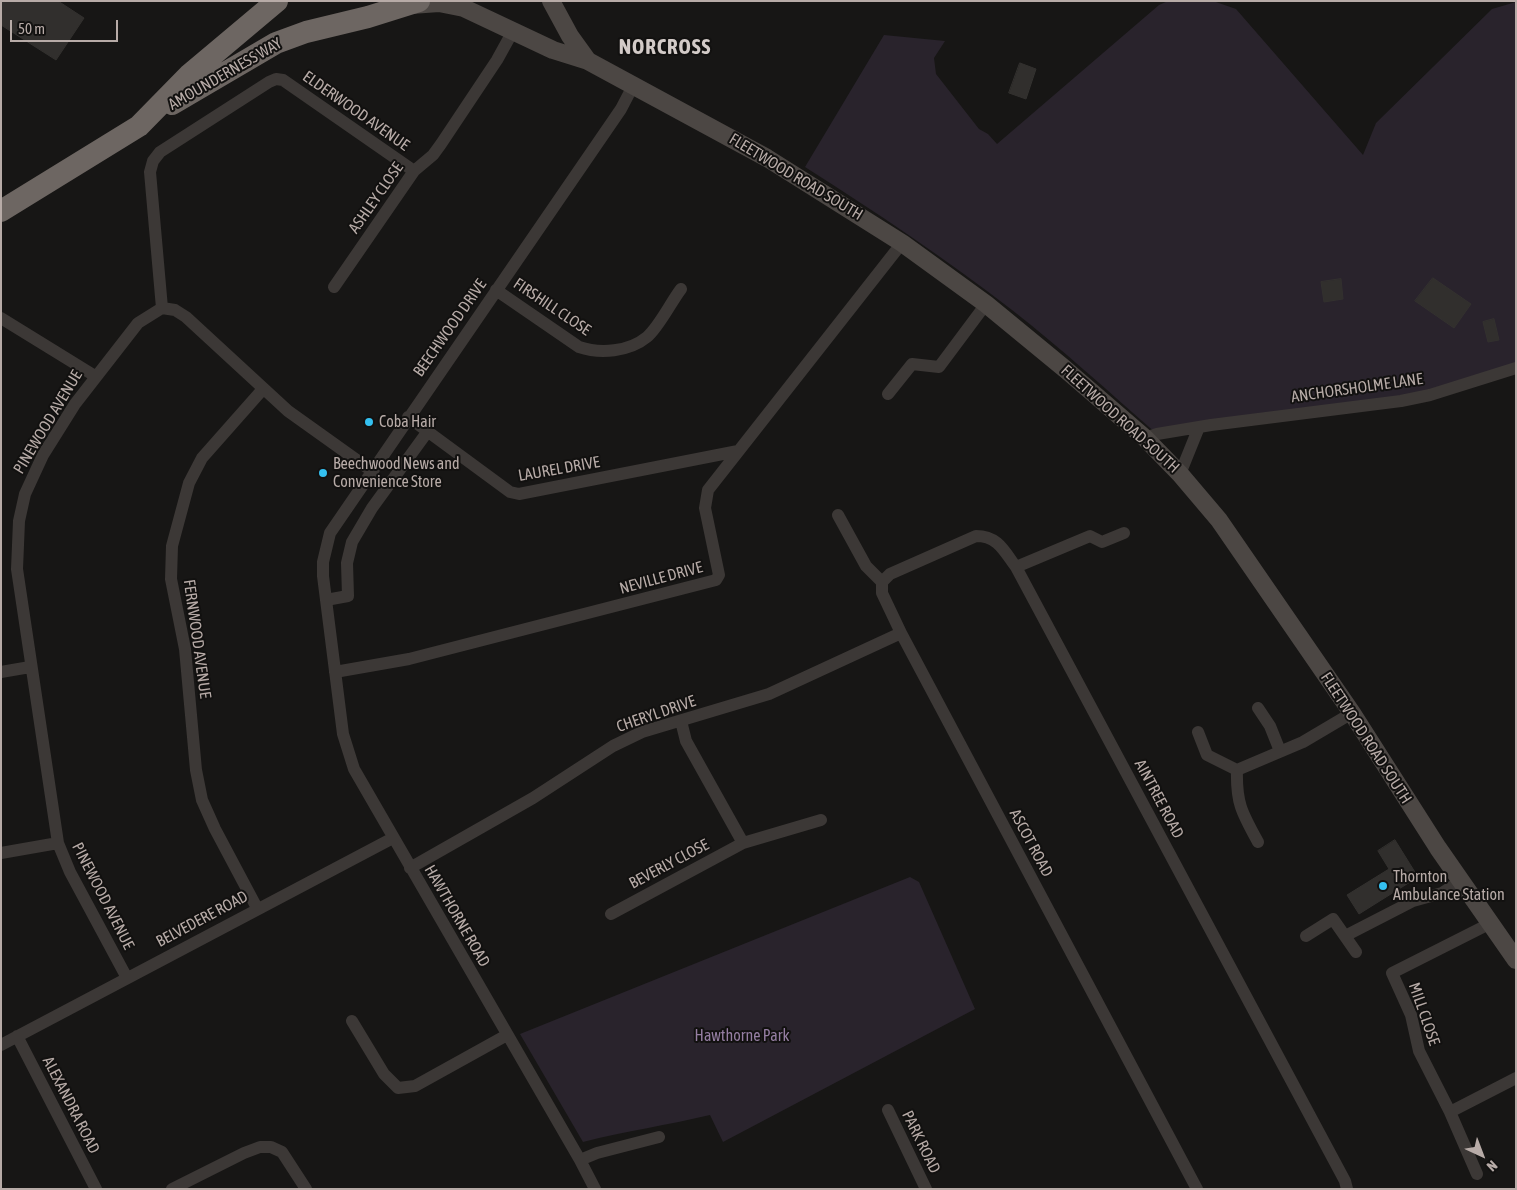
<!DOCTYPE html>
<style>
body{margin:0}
#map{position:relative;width:1517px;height:1190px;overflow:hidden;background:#171615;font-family:"Asap Condensed",sans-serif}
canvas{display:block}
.frame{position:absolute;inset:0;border:2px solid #b7aba7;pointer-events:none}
.north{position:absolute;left:1457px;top:1130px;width:50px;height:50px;-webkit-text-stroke:4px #121110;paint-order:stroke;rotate:137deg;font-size:14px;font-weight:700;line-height:20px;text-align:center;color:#b7aba7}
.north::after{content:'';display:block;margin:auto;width:18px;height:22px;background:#b7aba7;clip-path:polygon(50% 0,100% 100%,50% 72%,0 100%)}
.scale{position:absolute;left:10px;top:20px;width:108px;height:22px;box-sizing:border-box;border:2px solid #b7aba7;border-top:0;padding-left:6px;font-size:15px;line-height:18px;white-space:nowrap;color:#b7aba7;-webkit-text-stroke:4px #121110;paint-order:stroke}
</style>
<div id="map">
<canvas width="1517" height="1190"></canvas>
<div class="frame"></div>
<div class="north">N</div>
<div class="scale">50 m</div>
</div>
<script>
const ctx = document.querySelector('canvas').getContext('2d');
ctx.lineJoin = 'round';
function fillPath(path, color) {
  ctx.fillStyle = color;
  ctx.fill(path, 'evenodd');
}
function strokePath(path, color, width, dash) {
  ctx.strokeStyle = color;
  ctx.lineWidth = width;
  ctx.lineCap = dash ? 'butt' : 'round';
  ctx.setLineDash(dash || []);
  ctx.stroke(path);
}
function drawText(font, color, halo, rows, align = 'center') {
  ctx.font = font + ' "Asap Condensed",sans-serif';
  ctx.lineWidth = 4;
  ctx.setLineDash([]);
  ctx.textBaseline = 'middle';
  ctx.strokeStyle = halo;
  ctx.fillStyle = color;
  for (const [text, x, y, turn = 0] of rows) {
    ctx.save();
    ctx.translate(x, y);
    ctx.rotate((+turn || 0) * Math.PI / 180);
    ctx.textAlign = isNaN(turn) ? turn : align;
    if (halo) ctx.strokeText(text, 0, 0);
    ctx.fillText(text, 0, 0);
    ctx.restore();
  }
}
fillPath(new Path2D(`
 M1168 1H1213L1236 9 1363 155 1376 123 1492 9 1516 2V368L1430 395 1157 434C1109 392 1062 349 1012 310 946 259 876 212 805 167L884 35 945 41 934 58 936 74 979 129 988 134 997 144 1159 5Z
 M910 877 919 882 975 1009 723 1142 710 1115C668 1125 626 1131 583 1142L520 1034Z`), '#29232c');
const building = new Path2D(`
 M1 1H58L84 18 56 60 1 25Z
 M1020 63 1036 69 1026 99 1009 93Z
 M1433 278 1471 304 1454 328 1415 301Z
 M1341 279 1343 299 1324 302 1321 282Z
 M1494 319 1499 340 1488 342 1483 322Z
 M1395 840 1418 877 1359 914 1347 895 1389 869 1378 851Z`);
fillPath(building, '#312f2d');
strokePath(building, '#33312f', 1);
strokePath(new Path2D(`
 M334 287 414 171 433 155 441 144 497 60 513 31
 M496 290 579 347C600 354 629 352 647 337 659 327 671 302 681 289
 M162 308 150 172 153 161 160 152 269 82 276 79 283 80 414 171
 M1 318 95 376
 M888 394 912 364 939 367 986 304
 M408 417 510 492 519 494 738 451
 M1145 438 1157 434 1211 425 1401 401 1430 395 1516 368
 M1180 474 1199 427
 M838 515 866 566 882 582V593L901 633 1197 1189
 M1016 567 1090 536 1102 542 1124 533
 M882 582 890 574 976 536C998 536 1004 551 1016 567L1345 1181 1347 1189
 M326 600 348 596 347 563 352 542 372 508 428 431
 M1 672 30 667
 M335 672 409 659 716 580 719 575 705 508 708 490 902 243
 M1258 708 1270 726 1280 751
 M681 721 686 741 743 843
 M1198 732 1207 755 1237 770 1303 742 1352 713
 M1237 770C1236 803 1242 813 1258 842
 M1 853 58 843
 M410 868 533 798 613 746 642 732 769 694 901 633
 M257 908 215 829 202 800 196 770 185 649 171 579 172 546 189 483 202 458 263 389
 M611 914 743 843 821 820
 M1306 936 1333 919 1356 952
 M1345 936 1413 901 1442 893 1462 880
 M127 978 70 872 58 843 17 569 19 521 25 494 43 455 75 404 138 323 162 308 175 310 186 317 288 411 372 471
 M352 1021 384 1074 398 1088 415 1086 507 1035
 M17 1036 96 1189
 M1 1045 393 838
 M888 1110 926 1189
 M1450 1112 1516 1078
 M580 1160 597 1153 659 1137
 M1477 1174 1450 1112 1419 1051 1411 1015 1392 973 1491 923
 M172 1189 244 1153 260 1147H271L282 1152 306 1189
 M595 1189 580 1160 354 769 343 734 323 576V562L330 533 621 109 633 86`), '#3c3836', 12);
strokePath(new Path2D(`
 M551 1 570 36 588 61
 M411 5 439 3 464 8 553 50 588 61 767 158 902 243 986 304 1065 369 1145 438 1180 474 1219 520 1352 713 1438 848 1516 960`), '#4c4744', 18);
strokePath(new Path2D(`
 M172 104 276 43 306 32 368 17 419 1
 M1 211 139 126 189 75 277 1`), '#6d6662', 22);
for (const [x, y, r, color] of [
 [369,422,5,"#34c0f0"],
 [323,473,5,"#34c0f0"],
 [1383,886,5,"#34c0f0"]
]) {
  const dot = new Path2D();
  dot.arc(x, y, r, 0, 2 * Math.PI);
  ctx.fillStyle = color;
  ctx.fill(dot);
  strokePath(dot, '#121110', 2);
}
drawText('16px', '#b7aba7', '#121110', [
 ["AMOUNDERNESS WAY",225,74,-30],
 ["ELDERWOOD AVENUE",356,111,35],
 ["FLEETWOOD ROAD SOUTH",796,177,31],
 ["ASHLEY CLOSE",376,198,-55],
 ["FIRSHILL CLOSE",552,307,34],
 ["BEECHWOOD DRIVE",450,328,-55],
 ["ANCHORSHOLME LANE",1357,388,-8],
 ["FLEETWOOD ROAD SOUTH",1120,419,42],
 ["PINEWOOD AVENUE",48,422,-59],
 ["LAUREL DRIVE",559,469,-10],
 ["NEVILLE DRIVE",661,578,-15],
 ["FERNWOOD AVENUE",197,639,82],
 ["CHERYL DRIVE",656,714,-19],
 ["FLEETWOOD ROAD SOUTH",1366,738,57],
 ["AINTREE ROAD",1159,799,62],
 ["ASCOT ROAD",1031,843,62],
 ["BEVERLY CLOSE",669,864,-28],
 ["PINEWOOD AVENUE",103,896,63],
 ["HAWTHORNE ROAD",457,916,60],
 ["BELVEDERE ROAD",202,919,-28],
 ["MILL CLOSE",1424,1014,71],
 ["ALEXANDRA ROAD",71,1105,63],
 ["PARK ROAD",921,1142,64]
]);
drawText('16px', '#b7aba7', '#121110', [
 ["Coba Hair",379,422],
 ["Beechwood News and",333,464],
 ["Convenience Store",333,482],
 ["Thornton",1393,877],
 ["Ambulance Station",1393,895]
], 'left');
drawText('16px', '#957ea2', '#121110', [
 ["Hawthorne Park",742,1036]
]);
ctx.letterSpacing = '1px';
drawText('bold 21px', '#d3cbc8', '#121110', [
 ["NORCROSS",665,47]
]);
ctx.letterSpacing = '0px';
</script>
